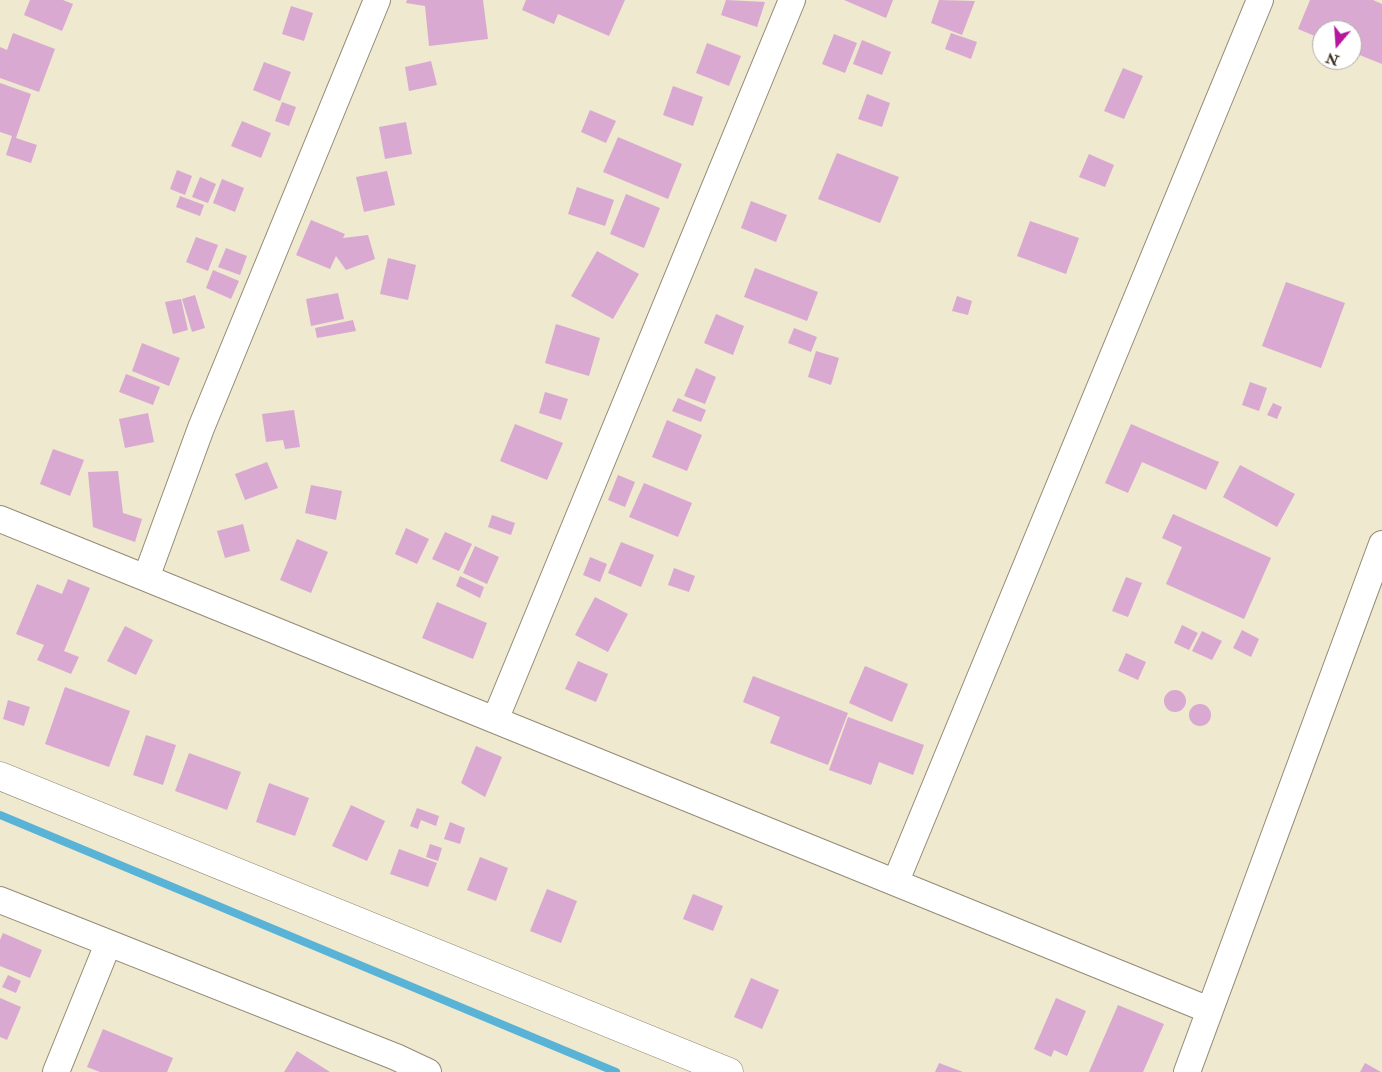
<!DOCTYPE html>
<style>
body{margin:0}
#map{position:relative;width:1382px;height:1072px;overflow:hidden;background:#eee9cf;font-family:"IM FELL Double Pica",serif}
canvas{display:block}
.north{position:absolute;left:1312px;top:20px;width:50px;height:50px;box-sizing:border-box;background:#fff;border:1px solid #b1aaa5;border-radius:50%;rotate:198deg;font-size:14px;font-weight:700;line-height:20px;text-align:center;color:#3b2a1e}
.north::after{content:'';display:block;margin:auto;width:18px;height:22px;background:#b5179e;clip-path:polygon(50% 0,100% 100%,50% 72%,0 100%)}
</style>
<div id="map">
<canvas width="1382" height="1072"></canvas>
<div class="north">N</div>
</div>
<script>
const ctx = document.querySelector('canvas').getContext('2d');
ctx.lineJoin = 'round';
function strokePath(path, color, width, dash) {
  ctx.strokeStyle = color;
  ctx.lineWidth = width;
  ctx.lineCap = dash ? 'butt' : 'round';
  ctx.setLineDash(dash || []);
  ctx.stroke(path);
}
function fillPath(path, color) {
  ctx.fillStyle = color;
  ctx.fill(path, 'evenodd');
}
strokePath(new Path2D(`
 M0 815 616 1072`), '#58b3d6', 8);
fillPath(new Path2D(`
 M30 0H63L73 4 62 31 24 15Z
 M407 0H483L488 39 429 46 425 6 406 3Z
 M526 0H625L609 36 558 14 554 24 522 10Z
 M726 0 765 2 757 27 721 15Z
 M844 0H893L886 18Z
 M939 0 975 1 962 35 931 23Z
 M1310 0H1373L1382 4V64L1352 52V30H1322V39L1298 29Z
 M291 6 313 13 304 41 282 34Z
 M13 33 55 49 39 92 0 78V47L7 50Z
 M951 33 977 42 971 59 945 49Z
 M834 34 857 43 845 73 822 64Z
 M862 40 891 52 882 75 853 64Z
 M707 43 741 56 729 86 696 73Z
 M431 61 437 85 409 91 405 67Z
 M264 62 291 72 280 101 253 90Z
 M1123 68 1143 76 1124 119 1104 111Z
 M0 83 31 94 16 138 37 145 31 163 6 155 12 136 0 132Z
 M673 86 703 97 693 126 663 115Z
 M867 94 890 103 882 127 858 119Z
 M282 102 296 107 289 126 275 121Z
 M590 110 616 121 606 143 581 132Z
 M242 121 271 133 261 158 231 146Z
 M406 122 412 154 385 159 379 127Z
 M618 137 682 164 668 199 603 172Z
 M837 153 899 177 880 223 818 199Z
 M1089 154 1114 165 1105 187 1079 177Z
 M177 170 192 176 185 195 170 189Z
 M387 171 395 205 364 212 356 177Z
 M200 177 216 184 208 203 192 197Z
 M222 179 244 188 235 212 213 203Z
 M577 187 614 200 605 226 568 214Z
 M626 194 660 208 644 248 610 234Z
 M180 196 204 205 200 216 176 207Z
 M751 201 787 215 776 242 741 228Z
 M311 220 345 234 343 238 368 235 375 259 346 270 336 256 330 269 296 255Z
 M1030 221 1079 238 1066 274 1017 256Z
 M196 237 218 245 208 271 186 262Z
 M226 248 247 256 240 275 218 267Z
 M597 251 639 274 613 319 571 296Z
 M388 258 416 265 408 300 380 294Z
 M755 268 818 292 807 321 744 297Z
 M213 270 239 281 231 299 206 288Z
 M1286 282 1345 303 1321 368 1262 346Z
 M338 293 344 319 311 326 306 299Z
 M195 295 205 328 192 332 182 299Z
 M957 296 972 301 968 315 952 311Z
 M181 299 188 330 173 334 165 302Z
 M716 314 744 326 733 355 704 343Z
 M353 320 356 331 317 338 315 328Z
 M556 324 600 338 589 376 545 363Z
 M794 328 817 337 811 352 788 343Z
 M142 343 180 358 169 386 132 371Z
 M816 351 839 358 831 385 808 377Z
 M696 368 716 377 705 404 684 396Z
 M126 374 160 387 153 405 119 392Z
 M1250 382 1267 388 1259 411 1242 405Z
 M545 392 568 399 561 420 539 413Z
 M678 398 706 410 701 422 672 411Z
 M1273 403 1282 407 1277 419 1267 415Z
 M294 410 300 447 285 449 283 440 266 442 262 414Z
 M148 413 154 442 125 448 119 419Z
 M667 420 702 435 687 471 652 457Z
 M515 424 563 443 547 480 500 461Z
 M1131 424 1219 462 1206 490 1142 462 1128 493 1105 483Z
 M53 449 84 460 70 496 40 484Z
 M267 462 278 488 245 500 235 474Z
 M1240 465 1295 494 1277 527 1223 497Z
 M118 471 123 513 142 519 135 542 93 527 88 472Z
 M618 475 635 482 625 507 608 500Z
 M644 483 692 503 678 537 629 517Z
 M311 485 342 491 336 520 305 513Z
 M1173 514 1271 558 1244 619 1166 584 1182 547 1162 538Z
 M492 515 515 523 511 535 488 527Z
 M243 524 250 551 225 558 217 531Z
 M406 528 429 539 417 564 395 554Z
 M445 532 472 544 459 571 432 559Z
 M297 539 328 552 311 593 280 580Z
 M621 542 654 555 641 587 608 573Z
 M475 546 499 557 487 584 463 573Z
 M590 557 607 564 600 582 583 575Z
 M674 568 695 576 689 592 668 585Z
 M460 576 484 587 480 598 456 586Z
 M1126 577 1142 583 1128 617 1112 611Z
 M68 579 90 588 64 651 79 657 71 674 37 660 44 645 16 634 37 584 62 594Z
 M595 597 628 614 608 652 575 635Z
 M437 602 487 623 473 659 422 638Z
 M1182 625 1198 633 1189 650 1174 643Z
 M125 626 153 640 136 675 107 661Z
 M1242 630 1259 639 1251 657 1233 648Z
 M1202 631 1222 641 1212 660 1192 651Z
 M1126 653 1146 662 1138 680 1118 671Z
 M578 661 608 674 596 702 565 689Z
 M865 666 908 684 892 722 849 703Z
 M753 676 848 713 828 765 770 743 780 717 743 702Z
 M65 687 130 711 109 767 45 744Z
 M1164 701a11 11 0 1 1 22 0a11 11 0 1 1-22 0Z
 M8 700 30 707 24 726 3 719Z
 M1189 715a11 11 0 1 1 22 0a11 11 0 1 1-22 0Z
 M848 717 924 745 913 775 879 762 871 785 829 770Z
 M146 735 176 745 163 785 133 775Z
 M476 746 502 757 485 797 461 783Z
 M189 753 241 772 227 810 175 791Z
 M269 783 309 798 295 836 256 822Z
 M351 805 385 821 367 861 332 846Z
 M417 808 439 816 436 826 421 820 418 829 410 826Z
 M450 822 465 828 460 844 444 839Z
 M430 844 442 848 438 861 426 857Z
 M399 849 437 863 428 887 390 874Z
 M480 857 508 868 496 901 467 890Z
 M547 889 577 901 561 943 530 931Z
 M693 894 723 906 713 931 683 919Z
 M3 933 42 950 30 978 0 966V940Z
 M8 975 21 981 16 993 2 987Z
 M751 978 779 990 762 1029 734 1017Z
 M0 998 21 1007 7 1040 0 1037Z
 M1056 998 1086 1011 1067 1056 1054 1050 1051 1057 1034 1049Z
 M1118 1005 1164 1024 1143 1072H1089Z
 M103 1029 173 1058 167 1072H100L87 1067Z
 M297 1051 330 1072H284Z
 M939 1063 963 1072H935Z
 M1365 1063 1381 1072H1360Z`), '#d9a9d1');
const street = new Path2D(`
 M377 0 201 428 146 578 495 720 792 0
 M0 519 146 578
 M495 720 1209 1010
 M896 881 1260 0
 M0 900 396 1057 428 1072
 M56 1072 108 944
 M1187 1072 1382 544`);
const secondary = new Path2D(`
 M0 776 729 1072`);
strokePath(street, '#948a76', 28);
strokePath(secondary, '#948a76', 29);
strokePath(street, '#fff', 26);
strokePath(secondary, '#fff', 28);
</script>
